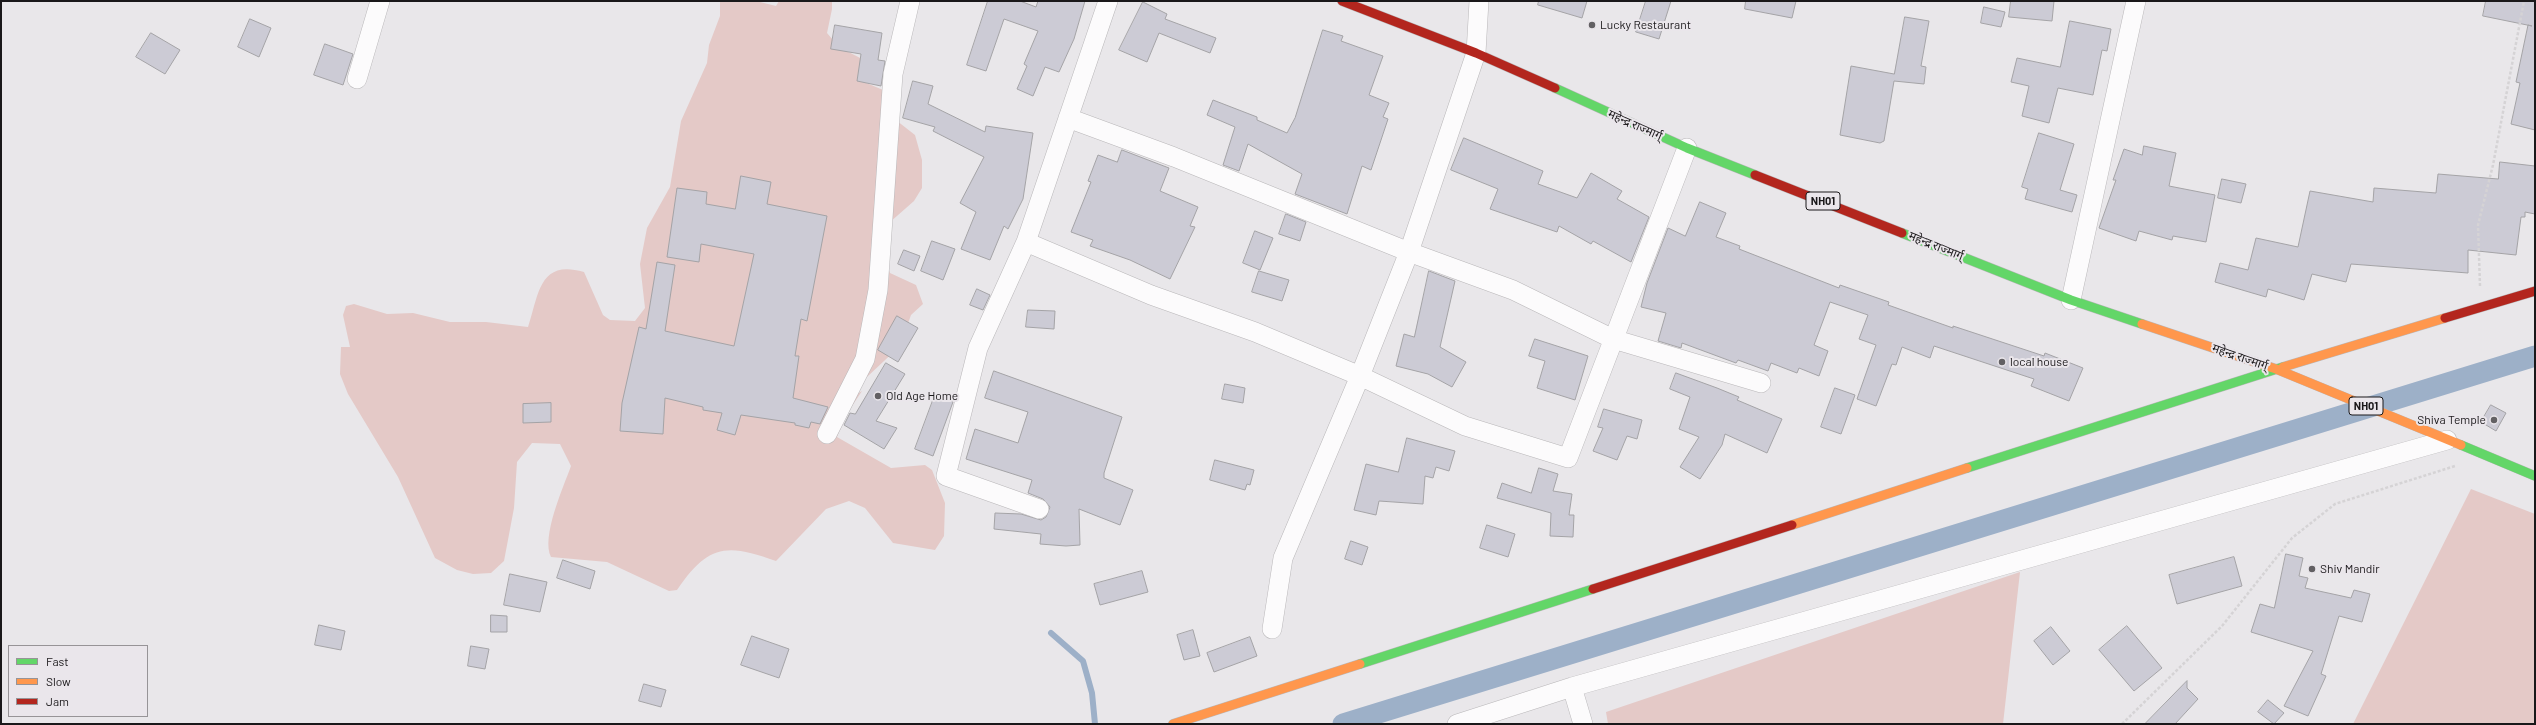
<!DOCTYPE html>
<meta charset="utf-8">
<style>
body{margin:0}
#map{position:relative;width:2536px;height:725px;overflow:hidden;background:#e9e7ea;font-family:Barlow,sans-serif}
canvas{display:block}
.frame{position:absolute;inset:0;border:2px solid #1a181a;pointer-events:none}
.legend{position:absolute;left:8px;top:645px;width:140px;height:72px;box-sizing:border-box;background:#eae6eb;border:1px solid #979497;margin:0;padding:5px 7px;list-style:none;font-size:12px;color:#1a181a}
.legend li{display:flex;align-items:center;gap:8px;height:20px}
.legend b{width:20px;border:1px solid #979497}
</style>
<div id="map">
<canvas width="2536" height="725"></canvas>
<div class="frame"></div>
<ul class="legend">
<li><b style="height:5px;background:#63d668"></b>Fast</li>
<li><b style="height:5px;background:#ff974d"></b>Slow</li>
<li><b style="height:5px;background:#b3261e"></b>Jam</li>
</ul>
</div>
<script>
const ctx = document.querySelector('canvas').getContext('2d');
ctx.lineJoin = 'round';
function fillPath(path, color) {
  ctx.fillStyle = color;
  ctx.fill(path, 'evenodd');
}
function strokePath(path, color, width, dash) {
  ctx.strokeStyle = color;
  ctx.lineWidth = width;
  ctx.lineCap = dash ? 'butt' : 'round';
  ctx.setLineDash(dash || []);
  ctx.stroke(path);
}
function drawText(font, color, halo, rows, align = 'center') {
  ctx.font = font + ' Barlow,"Noto Sans Devanagari",sans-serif';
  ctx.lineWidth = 4;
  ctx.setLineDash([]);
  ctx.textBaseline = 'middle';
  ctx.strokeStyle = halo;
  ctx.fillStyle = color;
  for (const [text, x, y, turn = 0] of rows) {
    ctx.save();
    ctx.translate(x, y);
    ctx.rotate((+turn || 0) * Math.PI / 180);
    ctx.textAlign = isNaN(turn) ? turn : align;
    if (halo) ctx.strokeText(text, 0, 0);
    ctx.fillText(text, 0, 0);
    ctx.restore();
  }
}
fillPath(new Path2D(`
 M720 1H756L776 6 779 1H832V9L827 33 839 47 862 59 864 82 895 95 892 117 915 135 922 160V188L914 201 889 223 884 258 890 273 916 285 923 304 911 315 900 346 868 376 848 390 852 397 862 391 844 418 837 437 891 468 925 465 932 470 945 503 944 536 935 550 893 543 865 508 849 501 826 509 776 561C727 543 708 544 677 590L669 591 607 562 551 557C541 537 563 488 571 466L560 444 532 443 517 462 514 508 504 561 491 573 473 574 457 570 435 558 398 477 348 394 340 374 341 347H350L343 315 346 306 354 304 387 314 413 313 450 322H486L528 327C539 294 539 259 584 272L603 315 610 320 635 321 645 308 640 264 647 228 670 187 681 121 707 63 709 45 720 16Z
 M2471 489 2535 514V724H2353Z
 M2020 572 2003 724H1608L1606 712Z`), '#e4c9c7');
strokePath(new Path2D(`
 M1051 633 1083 661 1092 693 1095 724`), '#9db0c8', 6);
strokePath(new Path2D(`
 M1343 724 2535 356`), '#9db0c8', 21);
const building = new Path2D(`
 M988 1H1020L1036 7 1038 1H1085L1074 39 1059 72 1045 67 1033 96 1017 89 1027 66 1024 64 1038 31 1004 19 986 71 967 65Z
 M1539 1H1587L1582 18 1538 5Z
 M1646 1H1671L1659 39 1636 32Z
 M1746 1H1796L1792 18 1745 9Z
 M2011 1H2054L2052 21 2009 17Z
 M2486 1H2535V130L2511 124 2520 83 2516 82 2528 25 2532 26 2483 16Z
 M1143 2 1167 14 1165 19 1216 38 1210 53 1159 33 1147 62 1119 50Z
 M1984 7 2005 12 2001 27 1981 23Z
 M1905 17 1929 21 1921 66 1926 67 1924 84 1894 81 1884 141 1880 143 1840 135 1851 66 1894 74Z
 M250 19 271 28 259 57 238 47Z
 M2070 21 2111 29 2107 51 2102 50 2093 95 2058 88 2049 123 2022 116 2029 86 2011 82 2017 58 2060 67Z
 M835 25 882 33 878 60 885 61 881 86 857 81 861 54 831 49Z
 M1323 30 1343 36 1341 41 1383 56 1369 95 1389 103 1383 117 1388 119 1371 170 1362 166 1347 214 1295 194 1302 174 1248 144 1239 171 1223 165 1235 127 1207 115 1213 100 1257 117V120L1287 133 1295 118Z
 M151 33 180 50 165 74 136 57Z
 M325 44 353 54 343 85 314 75Z
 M913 81 933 86 928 104 985 132 986 126 1033 133 1023 199 1008 229 1004 226 990 260 961 249 976 212 960 203 984 157 933 131 935 127 903 118Z
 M2039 133 2074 144 2060 190 2077 195 2072 212 2025 199 2028 189 2022 187Z
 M1464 138 1543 171 1538 184 1577 198 1591 173 1622 191 1617 199 1649 217 1631 262 1593 241 1591 244 1559 226 1557 232 1490 209 1498 189 1451 170Z
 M2144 146 2176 153 2169 186 2215 195 2206 242 2173 236 2172 240 2139 231 2136 241 2099 228 2116 180H2113L2124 149 2142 155Z
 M1122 150 1169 168 1160 191 1198 207 1190 226 1195 227 1170 279 1130 260 1090 246 1093 240 1071 232 1091 182 1088 181 1098 155 1117 162Z
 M2500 162 2535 166V214L2525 212V217H2521L2516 255 2468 250V273L2351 264 2346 282 2312 274 2304 300 2268 289 2266 297 2215 282 2220 263 2248 270 2256 238 2298 247 2310 191 2373 202 2374 188 2436 193 2438 174 2498 179Z
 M741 176 771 182 767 204 827 216 807 321 801 319 795 356H799L793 398 828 407 820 424 811 422 809 428 795 425V423L741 415 735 435 717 430 722 413 703 410V407L665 398 663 434 620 431 622 403 639 327 646 329 657 262 675 265 665 331 734 346 754 254 701 244 699 262 667 257 677 188 707 192 706 204 735 209Z
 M2222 179 2246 184 2241 203 2218 198Z
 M1700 202 1726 213 1716 237 1740 246 1739 249 1839 288 1840 285 1889 302 1888 305 1953 328V326L2044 356 2045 353 2083 368 2069 401 2031 386 2034 379 1934 346 1930 358 1902 347 1896 365 1892 364 1876 406 1857 399 1876 345 1859 339 1868 315 1830 302 1814 345 1828 351 1819 376 1799 368 1797 373 1771 363 1768 371 1738 360 1736 363 1682 343 1681 348 1658 341 1666 313 1641 307 1647 283 1668 228 1685 236Z
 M1286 214 1306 222 1300 241 1279 234Z
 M1255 231 1273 238 1260 270 1243 263Z
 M932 241 955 249 943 280 921 271Z
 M904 250 920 256 914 271 898 264Z
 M1259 271 1289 280 1282 301 1252 292Z
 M1429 271 1455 281 1440 347 1466 362 1452 387 1428 374 1396 366 1404 334 1414 337Z
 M977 289 990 295 983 310 970 305Z
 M1028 310 1055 311 1054 329 1026 327Z
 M897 316 918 328 898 362 878 350Z
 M1535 339 1588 356 1575 400 1537 388 1545 361 1529 356Z
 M886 363 905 374 876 421 897 428 884 449 844 425 850 413 855 414Z
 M994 371 1122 417 1104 473V478L1133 490 1120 525 1079 509 1080 545 1066 546 1040 544 1041 534 994 529 995 513 1021 514 1041 520 1046 517 1050 507 1043 499 1028 493 1032 480 966 459 975 429 1018 443 1028 412 985 398Z
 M1676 373 1717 388 1739 397 1737 400 1782 419 1767 453 1725 434 1722 445 1700 479 1680 467 1699 437 1679 429 1690 397 1670 389Z
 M1225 384 1245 388 1243 403 1222 399Z
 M1835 388 1855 395 1841 434 1821 427Z
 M935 395 953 402 933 456 915 449Z
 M551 403V422L523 423V404Z
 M2491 405 2506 413 2496 431 2481 422Z
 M1604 409 1642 420 1637 439 1627 436 1617 460 1593 451 1603 428 1598 427Z
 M1407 438 1455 451 1449 471 1436 467 1433 478 1425 476 1423 504 1379 501 1376 515 1354 510 1366 464 1398 472Z
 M1215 460 1254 470 1250 485 1247 484 1245 490 1210 480Z
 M1539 468 1558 474 1553 491 1572 494 1569 515H1574L1573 537 1550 536 1551 513 1497 498 1502 483 1531 493Z
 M1487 525 1515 534 1508 557 1480 548Z
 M1351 541 1368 547 1362 565 1345 559Z
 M2286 554 2303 558 2299 576 2308 578 2305 588 2351 598 2354 590 2370 594 2362 622 2339 616 2321 674 2326 676 2308 716 2284 706 2313 651 2251 632 2260 604 2274 608Z
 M2234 557 2242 586 2177 604 2169 575Z
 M563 560 595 571 590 589 557 578Z
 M1142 571 1148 592 1100 605 1094 584Z
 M510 574 547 582 540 612 504 605Z
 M491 615 507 616V632H491Z
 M319 625 345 631 341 650 315 645Z
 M2127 626 2162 668 2134 691 2099 650Z
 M2051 627 2070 651 2053 665 2034 641Z
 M1193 630 1200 656 1184 660 1177 635Z
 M752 636 789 649 779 678 741 665Z
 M1250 637 1257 656 1214 672 1207 653Z
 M471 646 489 649 485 669 468 666Z
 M2187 681V688L2198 699 2175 724H2145Z
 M644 684 666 690 661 707 639 701Z
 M2268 700 2284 713 2274 724 2258 712Z`);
fillPath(building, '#cccbd5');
strokePath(building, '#a4a3a6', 1);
const street = new Path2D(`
 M357 79 380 1
 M1068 118 1174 157 1409 252 1513 290 1613 339 1761 383
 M1026 242 1151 295 1255 332 1360 376 1465 426 1568 458 1687 148
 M2071 300 2136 1
 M827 434 865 359 878 290 893 74 910 1
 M1039 509 946 476 978 348 1026 242 1108 1
 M1272 629 1283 558 1360 376 1409 252 1476 53 1479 1
 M1572 687 1583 724
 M1457 724 1572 687 2447 440`);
const fast = new Path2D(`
 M1555 88 1687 148 1755 175
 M1902 233 2071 300 2142 324
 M2461 445 2535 476
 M1967 468 2283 367
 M1360 664 1593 589`);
const slow = new Path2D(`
 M2142 324 2276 369 2461 445
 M2283 367 2445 318
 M1792 525 1967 468
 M1173 724 1360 664`);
const jam = new Path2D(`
 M1342 1 1476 53 1555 88
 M1755 175 1902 233
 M2445 318 2535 291
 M1593 589 1792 525`);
strokePath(street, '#b9b7b9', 20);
strokePath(fast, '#b9b7b9', 10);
strokePath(slow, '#b9b7b9', 10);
strokePath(jam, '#b9b7b9', 10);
strokePath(new Path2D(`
 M2480 286 2478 225 2493 165 2524 1
 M2122 724 2222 626 2292 538 2335 504 2455 466`), '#d5d3d5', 2.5, [3, 2]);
strokePath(street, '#fcfbfc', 19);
strokePath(fast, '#63d668', 9);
strokePath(slow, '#ff974d', 9);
strokePath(jam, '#b3261e', 9);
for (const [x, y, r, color] of [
 [1592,25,4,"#626063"],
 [2002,362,4,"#626063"],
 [878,396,4,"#626063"],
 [2494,420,4,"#626063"],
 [2312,569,4,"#626063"]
]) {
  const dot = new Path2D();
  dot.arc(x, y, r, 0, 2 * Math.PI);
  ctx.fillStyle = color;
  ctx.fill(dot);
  strokePath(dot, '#eae6eb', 1.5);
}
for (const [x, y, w] of [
 [1823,201,34],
 [2366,406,34]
]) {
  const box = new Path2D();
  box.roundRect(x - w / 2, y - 9, w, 18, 3);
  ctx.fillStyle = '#eae6eb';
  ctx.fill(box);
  strokePath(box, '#1a181a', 1);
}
drawText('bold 11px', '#1a181a', null, [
 ["NH01",1823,201],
 ["NH01",2366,406]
]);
drawText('12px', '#1a181a', '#eae6eb', [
 ["Lucky Restaurant",1600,25],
 ["local house",2010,362],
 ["Old Age Home",886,396],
 ["Shiva Temple",2486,420,"right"],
 ["Shiv Mandir",2320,569]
], 'left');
drawText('12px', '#1a181a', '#eae6eb', [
 ["महेन्द्र राज्मार्ग्",1635,125,24],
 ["महेन्द्र राज्मार्ग्",1936,246,22],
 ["महेन्द्र राज्मार्ग्",2240,357,19]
]);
</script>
